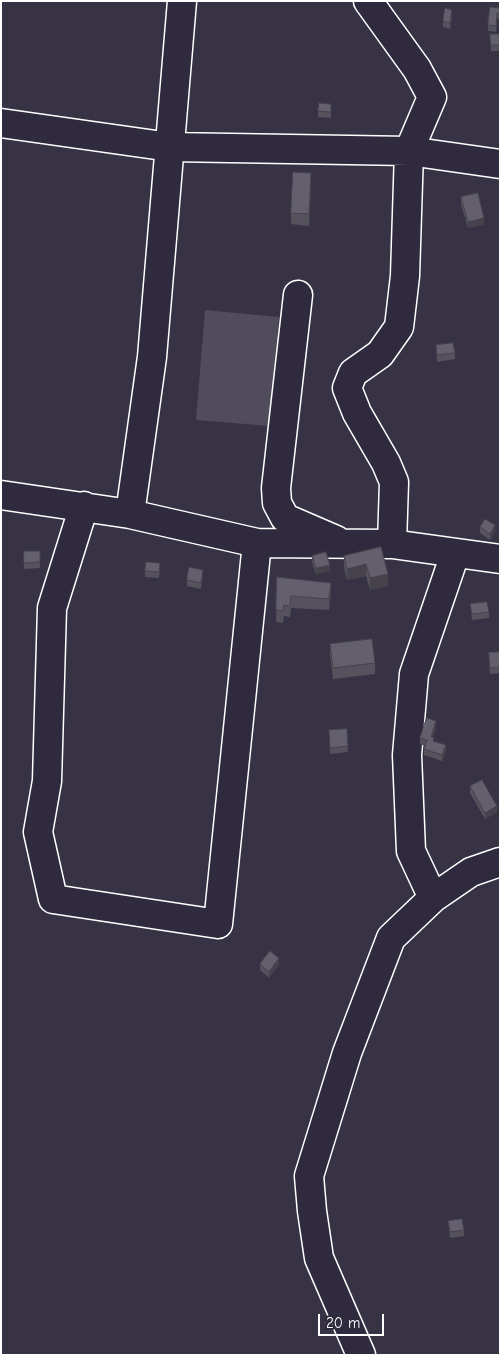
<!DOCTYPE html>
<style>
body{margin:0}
#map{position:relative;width:501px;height:1356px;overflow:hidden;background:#373345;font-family:"Comic Neue",sans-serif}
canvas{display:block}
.frame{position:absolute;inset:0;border:2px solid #fff;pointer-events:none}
.scale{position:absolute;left:318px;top:1314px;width:66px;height:22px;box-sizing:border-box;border:2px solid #fff;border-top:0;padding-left:6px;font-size:15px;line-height:18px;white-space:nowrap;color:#fff;-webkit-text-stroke:4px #2f2a3d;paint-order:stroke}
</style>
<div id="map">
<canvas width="501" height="1356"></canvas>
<div class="frame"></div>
<div class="scale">20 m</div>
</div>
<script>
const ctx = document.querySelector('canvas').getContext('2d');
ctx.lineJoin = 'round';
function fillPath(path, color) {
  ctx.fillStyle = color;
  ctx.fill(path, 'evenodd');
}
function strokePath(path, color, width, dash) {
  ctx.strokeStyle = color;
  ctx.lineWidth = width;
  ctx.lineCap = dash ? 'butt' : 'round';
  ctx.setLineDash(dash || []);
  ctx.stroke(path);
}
fillPath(new Path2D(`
 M205 310 279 317 270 426 196 420Z`), '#514c5c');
const minor = new Path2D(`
 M368 1 417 69 432 97 409 151 405 276 399 327 380 354 353 373 347 388 357 413 386 463 394 482 392 544
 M1 123 170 147 409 151 500 164
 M298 295 276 488 277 503 285 518 336 540
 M1 495 130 514 257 543 392 544 500 559
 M84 506 52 608 47 781 38 832 53 899 218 924 257 543
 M130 514 152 357 182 1
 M433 898 411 851 407 755 414 674 455 554
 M361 1355 319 1258 312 1211 309 1176 347 1053 391 938 433 898 471 872 500 862`);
strokePath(minor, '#fff', 31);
strokePath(minor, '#2f2a3d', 28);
fillPath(new Path2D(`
 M500 8V20L497 19 496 32 488 31V25Z
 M452 16 450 29 443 27V21Z
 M490 34H500V51H491Z
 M331 104V118L318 117V111Z
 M311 185 309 226 291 224V213Z
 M461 197 484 224 468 228 461 204Z
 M436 345 455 353V359L437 362Z
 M480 527 495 531 490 540 480 533Z
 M381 547 388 586 370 590 366 576 347 580 344 567V556Z
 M24 551H40V568L24 569Z
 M312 556 330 571 316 574 312 562Z
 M160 569 159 578 145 577V571Z
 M203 576 201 589 187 586V580Z
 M277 577 331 594 329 610 291 608 290 617 284 616 283 623 276 622Z
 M470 604 489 612V618L472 620Z
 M330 644 375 663V674L333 679 330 655Z
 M489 652H500V673L490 674Z
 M436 727 433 737 434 742 446 751 442 761 424 755V749L425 746 420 744V738Z
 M347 729 348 752 330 754 329 730Z
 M470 786 497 812 485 819 470 793Z
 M260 964H279L269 978 260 970Z
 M448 1221 464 1230V1236L450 1238Z`), '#55525e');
fillPath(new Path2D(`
 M452 10V16L450 29V23Z
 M311 173V185L309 226V214Z
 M484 218V224L468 228V222Z
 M495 525V531L490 540V534Z
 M366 564V576L347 580V569Z
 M330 565V571L316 574V568Z
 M388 574V586L370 590V578Z
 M331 583V594L329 610V599Z
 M436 721V727L431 743V737Z
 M446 745V751L442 761V755Z
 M497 806V812L485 819V813Z
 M279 958V964L269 978V972Z`), '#45424c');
const building = new Path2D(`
 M490 7 500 8V13H497L496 26 488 25Z
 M445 8 452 10 450 23 443 21Z
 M490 34H500V45H491Z
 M319 103 331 104V112L318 111Z
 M293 172 311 173 309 214 291 213Z
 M478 193 484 218 468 222 461 197Z
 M453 343 455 353 437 355 436 345Z
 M485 519 495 525 490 534 480 527Z
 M381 547 388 574 370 578 366 564 347 569 344 556Z
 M24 551H40V562L24 563Z
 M326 552 330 565 316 568 312 556Z
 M146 562 160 563 159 572 145 571Z
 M189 567 203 570 201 583 187 580Z
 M277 577 331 583 329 599 291 596 290 606 284 605 283 611 276 610Z
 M487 602 489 612 472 614 470 604Z
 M372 639 375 663 333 668 330 644Z
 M489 652H500V667L490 668Z
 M427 718 436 721 431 737 434 738 433 741 446 745 442 755 424 749 427 740 420 738Z
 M347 729 348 746 330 748 329 730Z
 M482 780 497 806 485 813 470 786Z
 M270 951 279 958 269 972 260 964Z
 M462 1219 464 1230 450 1232 448 1221Z`);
fillPath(building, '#635f6d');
strokePath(building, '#45424c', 1);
</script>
